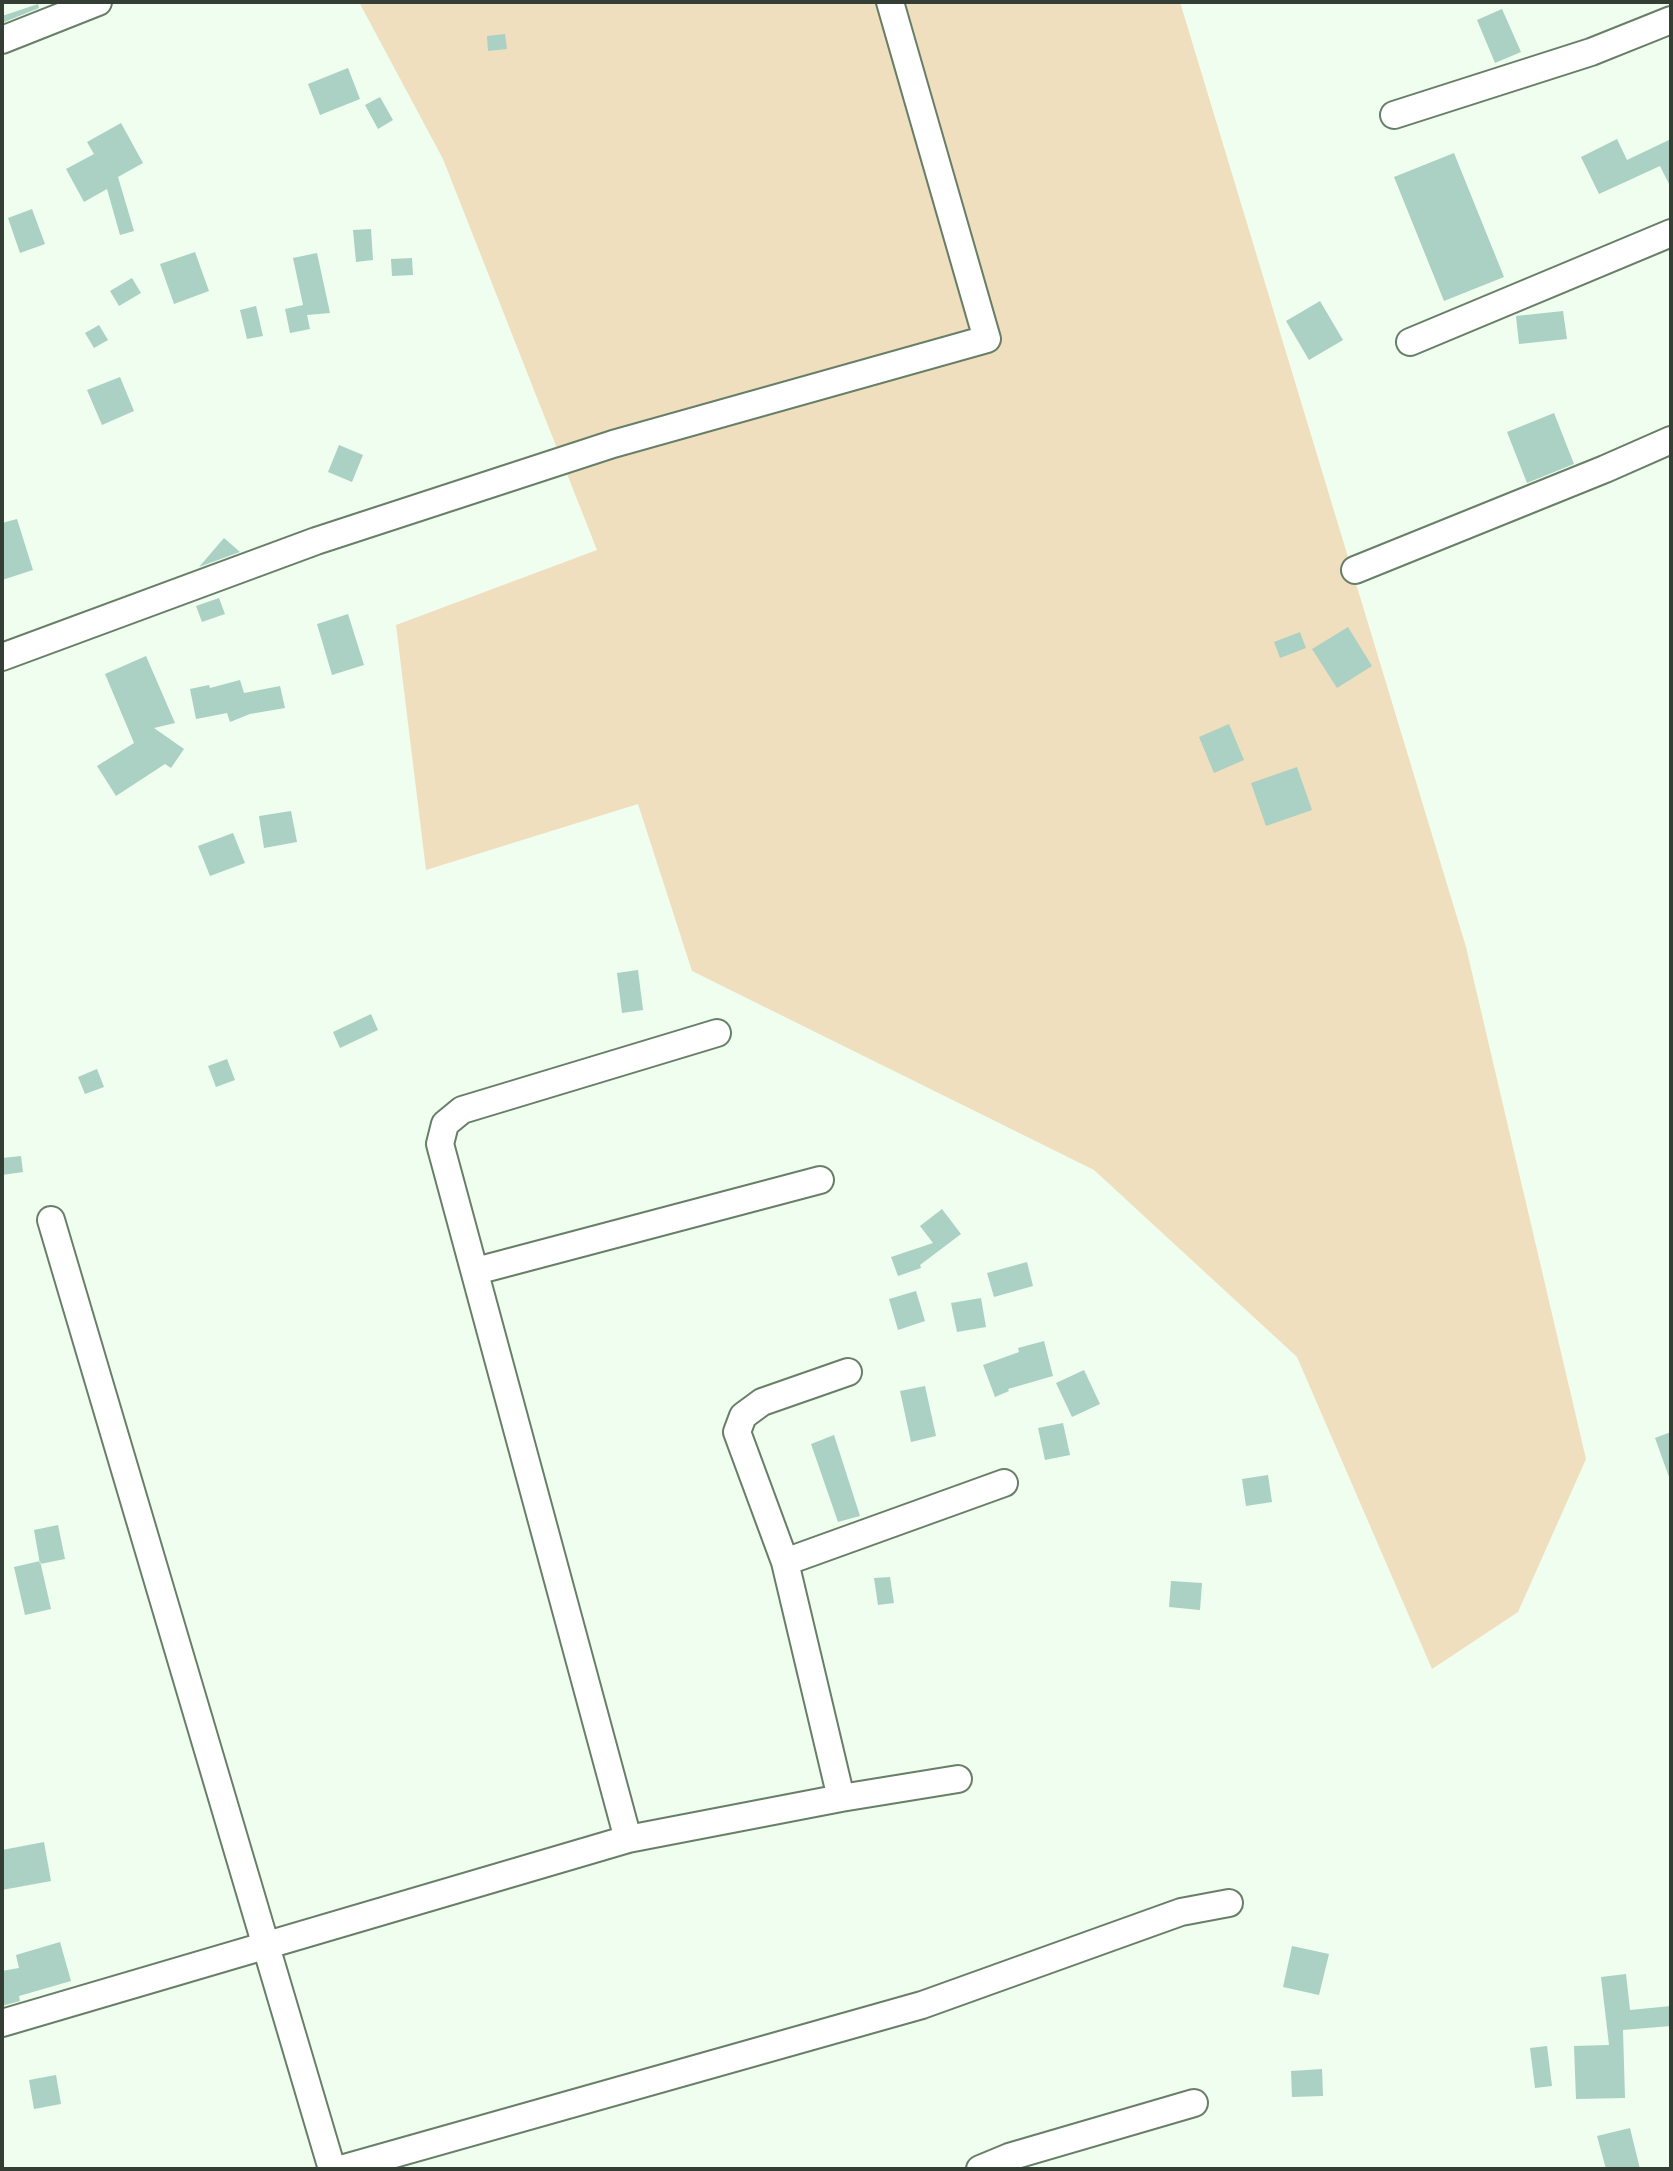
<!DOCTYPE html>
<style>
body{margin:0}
#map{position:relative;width:1673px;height:2171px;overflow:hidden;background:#effeee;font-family:Mulish,sans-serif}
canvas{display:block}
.frame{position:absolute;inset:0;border:4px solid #343e34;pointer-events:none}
</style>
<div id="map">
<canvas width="1673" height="2171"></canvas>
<div class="frame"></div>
</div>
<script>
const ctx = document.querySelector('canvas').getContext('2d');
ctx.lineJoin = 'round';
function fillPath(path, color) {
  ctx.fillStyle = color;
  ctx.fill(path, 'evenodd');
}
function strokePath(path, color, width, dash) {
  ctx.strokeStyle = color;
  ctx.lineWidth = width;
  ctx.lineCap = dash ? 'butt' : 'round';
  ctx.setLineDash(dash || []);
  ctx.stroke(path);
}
fillPath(new Path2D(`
 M359 2H1180L1466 947 1586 1459 1518 1612 1432 1669 1297 1357 1094 1170 692 971 638 804 426 870 396 625 597 550 443 159Z`), '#f0dfbe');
fillPath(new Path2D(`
 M38 4 39 8 2 23V16Z
 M1502 9 1521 52 1495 63 1477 20Z
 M505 34 507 49 488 51 487 36Z
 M348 68 360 99 320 115 308 84Z
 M380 97 393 120 378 129 365 105Z
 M121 123 143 163 118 177 134 231 120 235 107 189 84 202 66 169 94 154 87 142Z
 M1617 139 1627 160 1671 139V188L1660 166 1599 194 1581 157Z
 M1454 153 1504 277 1444 301 1394 177Z
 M32 209 45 244 20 253 8 218Z
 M371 229 373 260 356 262 353 230Z
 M195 252 209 291 174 304 160 264Z
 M317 253 330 313 307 315 310 329 290 333 285 309 303 305 293 258Z
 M412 258 413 275 392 276 391 259Z
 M132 278 141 293 119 306 110 291Z
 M1320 301 1343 340 1309 360 1286 321Z
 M256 306 263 336 247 339 240 310Z
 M1563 311 1567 339 1519 344 1516 316Z
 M99 325 108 340 94 348 85 333Z
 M120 377 134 411 102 425 87 390Z
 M1554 413 1574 464 1527 483 1507 432Z
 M339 445 363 455 352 482 328 472Z
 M17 519 33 570 2 580V523Z
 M224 538 240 552 199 567Z
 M219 598 225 614 202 622 196 606Z
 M348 614 364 665 332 675 317 624Z
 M1348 627 1372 666 1337 688 1312 649Z
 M1300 632 1306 648 1280 658 1274 642Z
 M146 656 175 723 154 728 184 749 171 768 165 764 116 796 97 766 134 743 105 674Z
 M240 680 244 693 280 686 285 708 250 714 230 722 227 713 196 719 190 689 209 685 210 688Z
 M1229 724 1244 760 1214 773 1199 737Z
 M1297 767 1312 810 1266 826 1251 783Z
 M291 811 297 842 264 848 259 816Z
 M233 833 245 863 210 876 198 846Z
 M638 970 643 1010 622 1013 617 973Z
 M371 1014 378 1030 340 1048 333 1032Z
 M227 1059 235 1080 216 1087 208 1066Z
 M97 1069 104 1087 85 1094 78 1077Z
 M21 1156 23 1172 2 1175V1158Z
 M942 1209 961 1234 920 1265 921 1268 898 1276 891 1257 933 1243 920 1226Z
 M1027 1262 1033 1286 994 1297 987 1273Z
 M916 1291 925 1321 898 1330 889 1299Z
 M981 1298 986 1327 957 1332 951 1303Z
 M1044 1341 1053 1376 1008 1389 1009 1391 995 1397 983 1365 1019 1352 1018 1348Z
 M1084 1370 1100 1404 1072 1417 1056 1383Z
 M925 1386 936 1436 911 1442 900 1391Z
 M1063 1423 1070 1455 1045 1460 1038 1428Z
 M1671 1432V1477H1669L1655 1438Z
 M834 1435 860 1516 838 1522 811 1444Z
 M1268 1475 1272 1502 1246 1506 1242 1479Z
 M58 1525 65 1559 40 1564 34 1530Z
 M40 1561 51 1609 25 1615 14 1567Z
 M890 1577 894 1603 878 1605 874 1578Z
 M1171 1581 1202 1583 1200 1610 1169 1607Z
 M44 1842 51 1881 2 1890V1850Z
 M60 1942 71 1981 19 1996 20 2001 2 2006V1971L19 1968 16 1955Z
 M1292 1946 1329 1954 1319 1995 1283 1987Z
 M1626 1974 1630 2010 1671 2006V2026L1623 2030 1625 2098 1576 2099 1574 2046 1609 2045 1601 1977Z
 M1547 2046 1552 2086 1535 2088 1530 2048Z
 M1322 2069 1323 2096 1292 2097 1291 2071Z
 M56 2075 61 2104 34 2109 29 2080Z
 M1630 2128 1640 2169H1606L1597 2136Z`), '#aad1c4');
const minor = new Path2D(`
 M2 40 98 2
 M1394 115 1591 52 1671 20
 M1410 342 1671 233
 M1355 570 1605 469 1671 440
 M2 657 316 541 613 444 987 339 890 2
 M51 1220 332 2169
 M476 1271 820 1180
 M785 1562 1004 1483
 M841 1798 785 1562 737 1432 743 1416 762 1402 848 1372
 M628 1839 440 1144 445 1124 462 1110 717 1033
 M2 2023 628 1839 841 1798 958 1779
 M341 2169 922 2005 1181 1912 1229 1903
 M980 2169 1009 2157 1194 2103`);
strokePath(minor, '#687f67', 30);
strokePath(minor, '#fff', 26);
</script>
